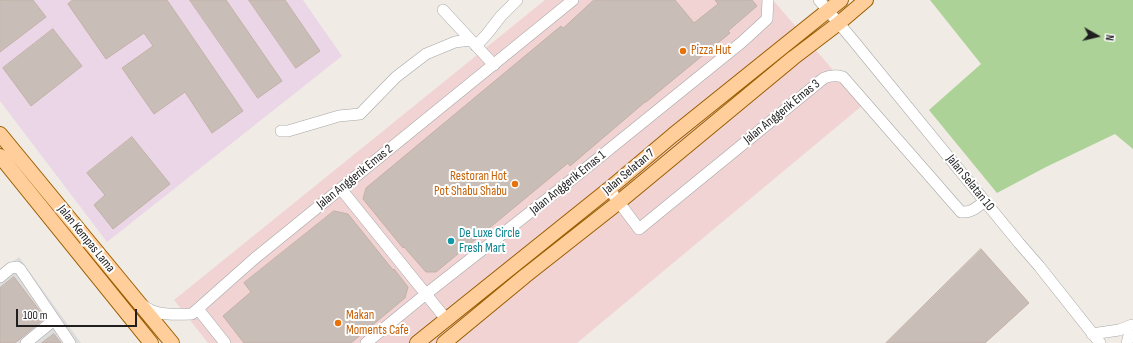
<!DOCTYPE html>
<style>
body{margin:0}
#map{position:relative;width:1133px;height:343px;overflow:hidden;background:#f0ece5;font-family:"Sofia Sans Condensed",sans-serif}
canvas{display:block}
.north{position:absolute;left:1077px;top:16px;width:40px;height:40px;-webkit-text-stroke:3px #fff;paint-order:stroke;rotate:98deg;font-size:11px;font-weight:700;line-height:16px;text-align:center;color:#1f1f1f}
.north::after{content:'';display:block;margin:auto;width:14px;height:18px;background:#1f1f1f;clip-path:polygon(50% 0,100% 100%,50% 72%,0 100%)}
.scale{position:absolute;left:16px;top:309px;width:121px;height:18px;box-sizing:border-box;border:2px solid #1f1f1f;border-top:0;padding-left:5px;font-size:12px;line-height:14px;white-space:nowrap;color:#1f1f1f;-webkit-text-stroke:3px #fff;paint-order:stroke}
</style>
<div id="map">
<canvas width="1133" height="343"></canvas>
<div class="north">N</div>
<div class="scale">100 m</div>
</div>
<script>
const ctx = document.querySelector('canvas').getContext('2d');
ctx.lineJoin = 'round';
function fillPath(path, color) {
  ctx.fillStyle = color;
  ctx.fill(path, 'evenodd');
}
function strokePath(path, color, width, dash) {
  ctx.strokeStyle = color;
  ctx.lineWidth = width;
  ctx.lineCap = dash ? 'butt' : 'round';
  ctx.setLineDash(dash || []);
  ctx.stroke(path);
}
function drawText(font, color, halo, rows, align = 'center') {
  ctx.font = font + ' "Sofia Sans Condensed",sans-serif';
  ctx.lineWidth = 4;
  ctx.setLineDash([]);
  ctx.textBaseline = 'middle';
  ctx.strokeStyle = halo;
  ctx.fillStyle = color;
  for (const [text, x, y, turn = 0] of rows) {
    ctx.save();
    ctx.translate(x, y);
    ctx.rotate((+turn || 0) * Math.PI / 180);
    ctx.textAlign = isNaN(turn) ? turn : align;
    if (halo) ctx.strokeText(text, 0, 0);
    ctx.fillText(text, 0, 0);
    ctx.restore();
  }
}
fillPath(new Path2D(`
 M19 257 81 343H0V271Z`), '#dddcdc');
fillPath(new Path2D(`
 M545 0H773L863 105 577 343H208L174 300Z`), '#f2d3d3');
fillPath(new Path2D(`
 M0 0H303L342 56 107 242 0 101Z`), '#ead6e7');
fillPath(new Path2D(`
 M930 0H1133V149L1115 134 1046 167 997 193 929 110 981 64Z`), '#acd297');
const building = new Path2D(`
 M0 0H33L46 17 0 52Z
 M73 0H167L243 111 212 133 185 92 154 114 122 68 153 46 144 33 106 59 68 4Z
 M190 0H226L282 81 258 98Z
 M249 0H285L320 51 296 68Z
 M594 0H675L694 23 718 4 715 0H752L757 6 728 31 730 33 646 102H645L570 166 568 163 436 272H426L404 247 403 248 363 199 366 188 561 26 563 28Z
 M53 29 82 66 31 106 3 68Z
 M132 137 170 184 113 229 94 205 105 195 87 173Z
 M334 211 348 214 393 270 394 269 408 287 405 298 351 343H244L223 316 251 292 244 283Z
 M981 249 1029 303 985 343H886Z
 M14 277 45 318 15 343H0V288Z
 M54 334 61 343H42Z`);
fillPath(building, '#c8beb7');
strokePath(building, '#c3b1a6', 1);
const minor = new Path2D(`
 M819 0 852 39 1019 243 1039 266 1100 343
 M443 10 494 65
 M476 46 487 34 501 16 517 0
 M281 131H288L339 116 360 114 396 77 426 54 455 42 470 40
 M341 189 446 319
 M609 189 639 229 824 78C831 75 836 75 843 77L961 212C972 213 977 207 985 201
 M0 277 11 268 17 267 20 269 70 343
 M143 305C155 317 177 314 192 314L254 259 573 0
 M198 309 225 343
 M1092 334 1119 330 1132 325
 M26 343 54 320
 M366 343 426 294 575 177 742 42 767 19 768 0
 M1127 343 1132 325`);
const major = new Path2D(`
 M0 134 172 343
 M0 156 151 343
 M417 343 609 189 673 135 841 0
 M444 343 525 276 619 202 793 58 839 23 866 0`);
strokePath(minor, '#a6a6a6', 12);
strokePath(major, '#9a5e00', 16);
strokePath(minor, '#fff', 11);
strokePath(major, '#ffce9b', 14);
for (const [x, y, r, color] of [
 [683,51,4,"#e8710a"],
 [515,184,4,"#e8710a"],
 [451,241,4,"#0f9aa8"],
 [338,323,4,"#e8710a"]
]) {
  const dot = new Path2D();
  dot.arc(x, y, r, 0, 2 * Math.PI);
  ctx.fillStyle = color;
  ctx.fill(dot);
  strokePath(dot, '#fff', 1.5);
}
drawText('13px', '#c56008', '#fff', [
 ["Pizza Hut",691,51],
 ["Restoran Hot",507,177,"right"],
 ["Pot Shabu Shabu",507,192,"right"],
 ["Makan",346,316],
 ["Moments Cafe",346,331]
], 'left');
drawText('13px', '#1f1f1f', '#fff', [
 ["Jalan Anggerik Emas 3",782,112,-39],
 ["Jalan Selatan 7",629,172,-40],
 ["Jalan Anggerik Emas 2",355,177,-39],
 ["Jalan Anggerik Emas 1",568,183,-39],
 ["Jalan Selatan 10",970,183,51],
 ["Jalan Kempas Lama",86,239,51]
]);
drawText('13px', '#0d838f', '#fff', [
 ["De Luxe Circle",459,234],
 ["Fresh Mart",459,249]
], 'left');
</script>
